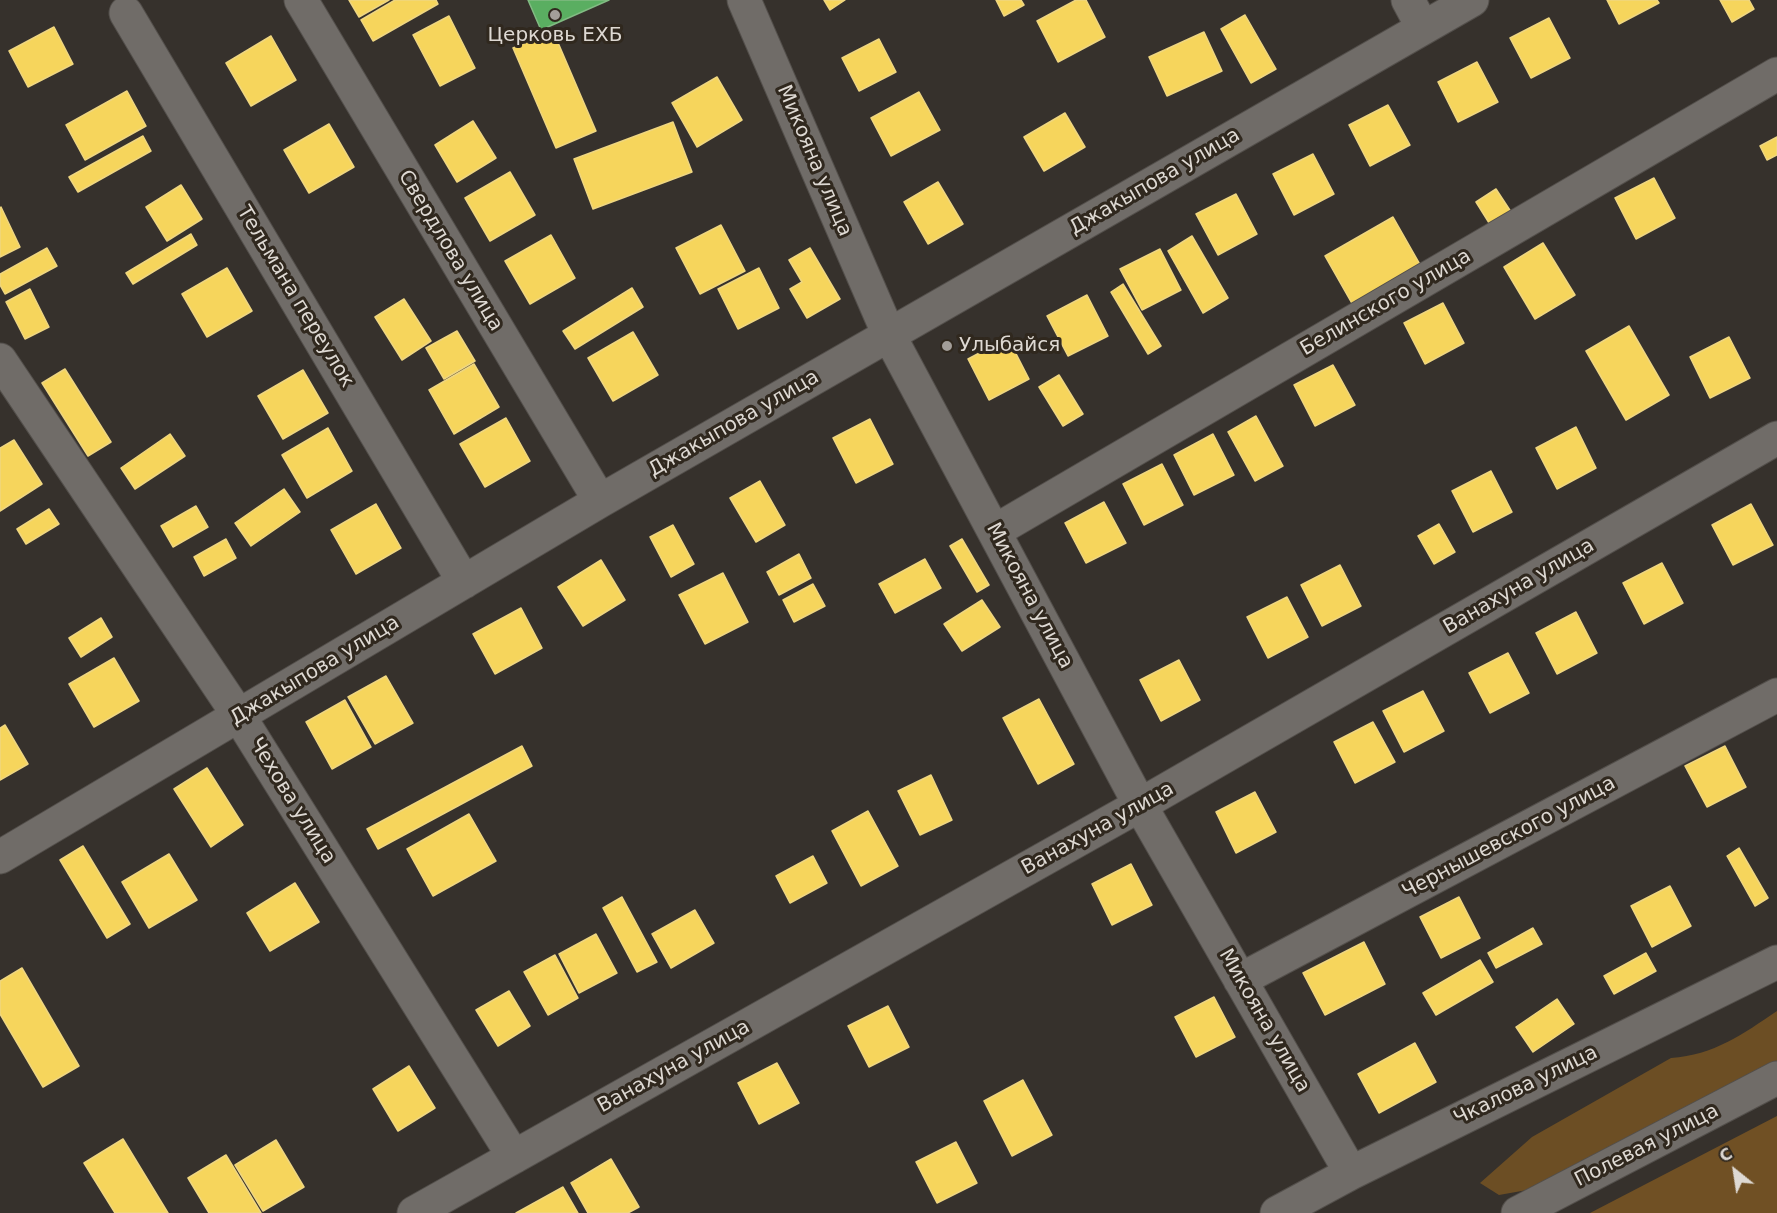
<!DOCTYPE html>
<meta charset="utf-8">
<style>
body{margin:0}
#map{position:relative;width:1777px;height:1213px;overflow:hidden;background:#36312c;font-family:"DejaVu Sans",sans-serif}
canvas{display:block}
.north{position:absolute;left:1705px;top:1141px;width:60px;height:60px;-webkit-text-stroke:4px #30281e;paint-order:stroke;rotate:330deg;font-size:16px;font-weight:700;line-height:24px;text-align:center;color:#ded9d3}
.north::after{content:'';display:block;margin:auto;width:21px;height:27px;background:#ded9d3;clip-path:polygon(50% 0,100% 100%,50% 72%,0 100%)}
</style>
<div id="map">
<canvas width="1777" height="1213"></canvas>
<div class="north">С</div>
</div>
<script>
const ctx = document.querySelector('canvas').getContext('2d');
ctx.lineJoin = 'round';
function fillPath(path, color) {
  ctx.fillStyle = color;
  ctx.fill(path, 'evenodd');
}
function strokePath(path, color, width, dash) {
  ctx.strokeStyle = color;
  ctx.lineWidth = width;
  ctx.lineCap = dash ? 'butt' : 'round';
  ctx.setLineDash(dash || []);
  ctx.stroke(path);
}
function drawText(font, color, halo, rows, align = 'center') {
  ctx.font = font + ' "DejaVu Sans",sans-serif';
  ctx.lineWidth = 6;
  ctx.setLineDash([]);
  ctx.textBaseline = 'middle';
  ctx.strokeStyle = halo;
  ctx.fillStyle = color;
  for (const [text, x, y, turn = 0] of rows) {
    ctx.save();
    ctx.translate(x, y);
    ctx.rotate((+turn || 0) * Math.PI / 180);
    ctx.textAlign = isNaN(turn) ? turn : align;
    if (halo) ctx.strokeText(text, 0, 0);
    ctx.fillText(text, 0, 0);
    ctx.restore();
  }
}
fillPath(new Path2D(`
 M1777 1011V1068L1544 1187 1499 1195 1480 1183 1532 1137 1671 1058C1714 1055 1743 1034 1777 1011Z`), '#6c4e24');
fillPath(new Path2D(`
 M1777 1116V1213H1590Z`), '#705024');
const homes = new Path2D(`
 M349 0H389L359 17Z
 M395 0H436L438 4 373 41 361 20Z
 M824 0H845L830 10Z
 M996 0H1021L1024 5 1004 16Z
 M1076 0H1086L1105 37 1058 62 1037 21Z
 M1607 0H1657L1659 3 1619 24Z
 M1720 0H1749L1754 9 1732 22Z
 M1245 15 1276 69 1251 83 1221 29Z
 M449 16 475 68 440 86 413 35Z
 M1549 18 1570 58 1531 78 1510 38Z
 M54 27 73 64 28 87 9 51Z
 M553 31 596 131 556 148 513 48Z
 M1204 32 1222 71 1167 96 1149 57Z
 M271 36 296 80 251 106 226 63Z
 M879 39 896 72 859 91 842 58Z
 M1477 62 1498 102 1458 122 1438 82Z
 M717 77 742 120 697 147 672 103Z
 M127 91 146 126 85 160 66 125Z
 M919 92 940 130 891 156 871 118Z
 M1388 105 1410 145 1370 166 1349 125Z
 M1065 113 1085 147 1044 171 1024 137Z
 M473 121 496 158 457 182 435 145Z
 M673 122 692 172 593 209 574 159Z
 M329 124 354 167 309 193 284 150Z
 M143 136 151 151 78 192 69 177Z
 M1777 137V155L1767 160 1760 146Z
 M1313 154 1334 194 1294 215 1273 174Z
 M510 172 535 215 490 241 465 198Z
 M1654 178 1675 218 1636 239 1615 198Z
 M938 182 963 224 928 244 904 202Z
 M181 185 202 219 167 241 146 207Z
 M1496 189 1517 221 1496 234 1476 202Z
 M1236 194 1257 234 1218 255 1196 214Z
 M1 207 20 247 0 257V208Z
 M1393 217 1426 275 1358 314 1325 256Z
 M721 225 745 271 700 294 676 248Z
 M191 234 197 245 133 284 126 273Z
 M551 235 575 278 530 304 505 261Z
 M1192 236 1228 298 1203 313 1168 251Z
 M1543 243 1575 295 1535 319 1504 267Z
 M47 248 57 266 5 294 0 285V274Z
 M810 248 840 299 807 318 790 289 802 282 789 260Z
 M1160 249 1181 290 1142 310 1120 269Z
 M227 268 252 311 207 337 182 294Z
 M759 268 779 308 738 329 718 289Z
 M1123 284 1161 346 1148 354 1111 292Z
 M632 288 643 307 575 349 563 331Z
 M30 289 49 327 25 339 6 302Z
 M1087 295 1108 336 1068 356 1047 316Z
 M404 299 431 341 402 360 375 317Z
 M1443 303 1464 343 1425 364 1404 323Z
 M1629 326 1669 395 1626 420 1586 351Z
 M457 331 475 361 444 379 426 348Z
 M633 332 658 375 613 401 588 358Z
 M1729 337 1750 378 1710 398 1690 357Z
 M1008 338 1029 379 989 400 968 359Z
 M474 364 499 407 454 434 429 390Z
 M1333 365 1355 405 1315 426 1294 385Z
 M65 369 111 442 88 456 42 383Z
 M303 370 328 413 283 439 258 396Z
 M1059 375 1083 414 1063 426 1039 387Z
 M1256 416 1283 466 1255 481 1228 432Z
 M506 418 530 461 485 487 460 444Z
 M870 419 893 464 856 483 833 438Z
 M1576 427 1596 468 1557 489 1536 448Z
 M328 428 352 471 307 498 282 455Z
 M170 434 185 456 135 489 121 468Z
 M1213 434 1234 475 1194 495 1174 455Z
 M14 440 42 484 0 511V448Z
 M1162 464 1183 505 1144 525 1123 484Z
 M1491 471 1512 512 1473 532 1452 491Z
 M760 481 785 525 756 542 730 498Z
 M284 489 300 512 251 546 235 523Z
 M1104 502 1126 543 1086 563 1065 523Z
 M376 504 401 548 356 574 331 530Z
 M1751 504 1773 545 1733 565 1712 525Z
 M196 506 208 527 173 547 161 526Z
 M49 509 59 524 26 544 17 529Z
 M1439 524 1455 552 1434 564 1418 536Z
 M673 525 694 564 671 577 650 537Z
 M226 539 236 558 204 576 194 557Z
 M962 539 989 585 977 592 950 546Z
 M799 554 811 578 779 595 767 572Z
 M925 559 941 588 895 613 879 584Z
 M601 560 625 600 583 626 558 587Z
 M1662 563 1683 603 1644 624 1623 583Z
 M1340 565 1361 606 1322 626 1301 585Z
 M723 573 748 622 705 644 679 595Z
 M813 584 825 606 794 622 783 600Z
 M1287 597 1308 637 1268 658 1247 617Z
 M982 600 1000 627 962 651 944 624Z
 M521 608 542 648 495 674 473 634Z
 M1576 612 1597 653 1557 674 1536 633Z
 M101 618 112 637 81 657 69 638Z
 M1508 653 1529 693 1490 713 1469 673Z
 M114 658 139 701 94 727 69 684Z
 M1179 660 1200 700 1161 721 1140 680Z
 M386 676 413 723 375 744 348 697Z
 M1423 691 1444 731 1404 752 1383 711Z
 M1039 699 1074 764 1038 784 1003 718Z
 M345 700 371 747 332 769 306 722Z
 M1373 722 1395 762 1355 783 1334 742Z
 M5 725 28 764 0 780V728Z
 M522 746 532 766 378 849 367 829Z
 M1725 746 1746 787 1707 807 1685 766Z
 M207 768 243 825 211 847 174 789Z
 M931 775 952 820 920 835 898 791Z
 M1255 792 1276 832 1236 853 1216 812Z
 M868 811 898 866 861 886 832 831Z
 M469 814 496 861 433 896 407 849Z
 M83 846 130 924 107 938 60 860Z
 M1739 848 1768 898 1755 906 1727 856Z
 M169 854 197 900 149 928 122 882Z
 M813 856 827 883 790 903 776 876Z
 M1131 864 1152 905 1112 925 1092 884Z
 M295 883 319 922 270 951 247 913Z
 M1670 886 1691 926 1652 947 1631 906Z
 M622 897 657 962 637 972 603 908Z
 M1459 897 1480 938 1441 958 1420 917Z
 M695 910 714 943 671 968 652 934Z
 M1533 928 1542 944 1496 968 1488 953Z
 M596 934 617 973 579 993 559 954Z
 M1364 942 1385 984 1325 1015 1303 973Z
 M1646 953 1656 971 1614 994 1604 976Z
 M555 955 578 998 548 1015 524 972Z
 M1480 960 1493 982 1436 1015 1423 993Z
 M22 968 79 1066 43 1087 0 1014V981Z
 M509 991 530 1026 498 1046 476 1010Z
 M1214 997 1235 1037 1196 1057 1175 1017Z
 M1557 999 1574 1024 1533 1052 1516 1027Z
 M888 1006 909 1047 869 1067 848 1026Z
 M1415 1043 1436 1082 1379 1113 1358 1074Z
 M777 1063 799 1103 759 1124 738 1083Z
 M409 1066 435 1108 398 1131 373 1089Z
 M1023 1080 1052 1135 1012 1156 984 1101Z
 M123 1139 168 1213H115L84 1163Z
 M276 1140 304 1187 263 1211 235 1165Z
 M956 1142 977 1183 937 1203 916 1162Z
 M226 1155 261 1213H209L188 1178Z
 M611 1159 639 1207 628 1213H588L571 1183Z
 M563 1187 578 1213H516Z`);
fillPath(homes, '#f6d55c');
strokePath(homes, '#efd680', 1.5);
const public = new Path2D(`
 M528 0H609L541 30Z`);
fillPath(public, '#5aae61');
strokePath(public, '#82bb83', 1.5);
const minor = new Path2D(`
 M301 0 600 501
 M744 0 889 335 1140 805 1351 1173
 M1408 0 1423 28
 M126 13 464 582
 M0 360 239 716 514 1157
 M995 531 1777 74
 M0 857 600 501 1472 0
 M1240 980 1777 695
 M414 1213 1140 805 1777 438
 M1277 1213 1351 1173 1777 962
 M1518 1213 1777 1078`);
strokePath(minor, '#534f4b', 35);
strokePath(minor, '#706c68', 33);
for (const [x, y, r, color] of [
 [555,15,6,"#a39e99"],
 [947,346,6,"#a39e99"]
]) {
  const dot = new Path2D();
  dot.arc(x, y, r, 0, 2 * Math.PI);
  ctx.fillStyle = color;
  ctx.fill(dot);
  strokePath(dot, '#30281e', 2);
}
drawText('20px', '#ded9d3', '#30281e', [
 ["Церковь ЕХБ",555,36],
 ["Улыбайся",959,346,"left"]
]);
drawText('20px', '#ded9d3', '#30281e', [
 ["Микояна улица",814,161,67],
 ["Джакыпова улица",1155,182,-30],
 ["Свердлова улица",450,251,59],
 ["Тельмана переулок",295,297,59],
 ["Белинского улица",1386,303,-30],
 ["Джакыпова улица",734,424,-30],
 ["Ванахуна улица",1519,587,-30],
 ["Микояна улица",1029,596,62],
 ["Джакыпова улица",315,671,-31],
 ["Чехова улица",292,801,58],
 ["Ванахуна улица",1098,829,-29],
 ["Чернышевского улица",1509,838,-28],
 ["Микояна улица",1264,1021,60],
 ["Ванахуна улица",674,1067,-29],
 ["Чкалова улица",1526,1086,-26],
 ["Полевая улица",1647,1146,-27]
]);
</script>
